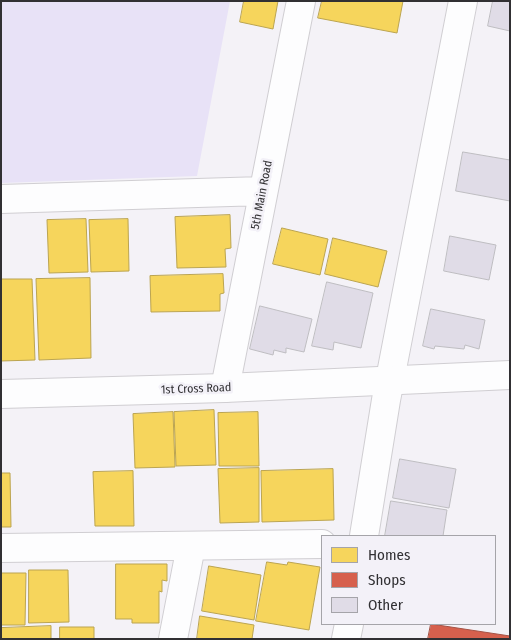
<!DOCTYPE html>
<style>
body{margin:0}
#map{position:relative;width:511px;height:640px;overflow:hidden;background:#f4f2f7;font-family:"Fira Sans Condensed",sans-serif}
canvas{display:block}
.frame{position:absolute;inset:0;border:2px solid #313033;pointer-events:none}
.legend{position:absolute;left:321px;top:535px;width:175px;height:90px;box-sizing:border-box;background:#f3f1f8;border:1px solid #a5a4a9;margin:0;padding:6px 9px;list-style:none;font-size:15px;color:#313033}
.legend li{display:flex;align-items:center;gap:10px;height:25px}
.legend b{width:25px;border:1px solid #a5a4a9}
</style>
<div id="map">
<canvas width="511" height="640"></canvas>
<div class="frame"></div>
<ul class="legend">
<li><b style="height:14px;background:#f6d55c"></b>Homes</li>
<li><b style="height:14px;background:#d6604d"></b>Shops</li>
<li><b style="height:14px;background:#e0dce7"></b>Other</li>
</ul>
</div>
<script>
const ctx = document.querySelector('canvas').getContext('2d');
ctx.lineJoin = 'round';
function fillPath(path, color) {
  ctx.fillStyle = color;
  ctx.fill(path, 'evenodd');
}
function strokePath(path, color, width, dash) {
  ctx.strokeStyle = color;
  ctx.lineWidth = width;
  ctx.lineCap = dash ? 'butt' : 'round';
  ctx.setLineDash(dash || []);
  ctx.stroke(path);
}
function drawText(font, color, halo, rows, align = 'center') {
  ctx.font = font + ' "Fira Sans Condensed",sans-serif';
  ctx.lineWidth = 5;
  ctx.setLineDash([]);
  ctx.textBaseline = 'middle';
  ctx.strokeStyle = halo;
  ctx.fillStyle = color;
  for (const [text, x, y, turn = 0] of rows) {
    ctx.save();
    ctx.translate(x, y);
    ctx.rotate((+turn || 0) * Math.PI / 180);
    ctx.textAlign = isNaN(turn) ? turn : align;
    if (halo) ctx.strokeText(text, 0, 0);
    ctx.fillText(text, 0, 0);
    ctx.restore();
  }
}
fillPath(new Path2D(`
 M1 1H230L197 176 1 183Z`), '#e8e2f7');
const homes = new Path2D(`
 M244 1H278L273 29 240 22Z
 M322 1H403L397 33 318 18Z
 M230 215 231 248 225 249 226 267 177 268 175 217Z
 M86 219 88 272 49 273 47 220Z
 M128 219 129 271 91 272 89 220Z
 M282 228 328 239 320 275 273 264Z
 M333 238 387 251 378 287 325 274Z
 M223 274 224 293 220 294V311L151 312 150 276Z
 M90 278 91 358 39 360 36 279Z
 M1 279H32L35 360 1 361Z
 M214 410 216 465 176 466 174 412Z
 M173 412 175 467 135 468 133 414Z
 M258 412 259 466H219L218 413Z
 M259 468V522L220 523 218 469Z
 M333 469 334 520 262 522 261 471Z
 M133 471 134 526H95L93 472Z
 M1 473H10L11 527H1Z
 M267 562 287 565 288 562 320 567 309 630 256 621Z
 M116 564H167V581L162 580V592L159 591V623H132V619H116Z
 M209 566 261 575 254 620 202 611Z
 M29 570H68L69 622 29 623Z
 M1 573H26L25 625H1Z
 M200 616 254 625 252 639H197Z
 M51 626V639H1V628Z
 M60 627H94V639H60Z`);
fillPath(homes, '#f6d55c');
strokePath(homes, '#bba450', 1);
const shops = new Path2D(`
 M431 624 510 636V639H428Z`);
fillPath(shops, '#d6604d');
strokePath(shops, '#a45245', 1);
const building = new Path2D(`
 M493 1H510V31L488 26Z
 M463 152 510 160V201L456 191Z
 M450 236 496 245 489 280 444 271Z
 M327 282 373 293 361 348 334 342 333 350 312 346Z
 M260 306 312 319 304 352 286 348V353L274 350 273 355 250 349Z
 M431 309 485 320 479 349 465 345 464 349 435 346 434 349 423 346Z
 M400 459 456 469 449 508 393 498Z
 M391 501 447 510 443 536H385Z`);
fillPath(building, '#e0dce7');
strokePath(building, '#bebdc1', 1);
const street = new Path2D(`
 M1 199 263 191
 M225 388 301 1
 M364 536 386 400 463 1
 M1 548 322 544
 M173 639 191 546
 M346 639 349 624`);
const secondary = new Path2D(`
 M1 394 225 388 510 375`);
strokePath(street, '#d0ced2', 30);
strokePath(secondary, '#d0ced2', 30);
strokePath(street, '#fdfdfe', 28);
strokePath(secondary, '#fdfdfe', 28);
drawText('12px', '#313033', '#f3f1f8', [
 ["5th Main Road",262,195,-79],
 ["1st Cross Road",196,389,-2]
]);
</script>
